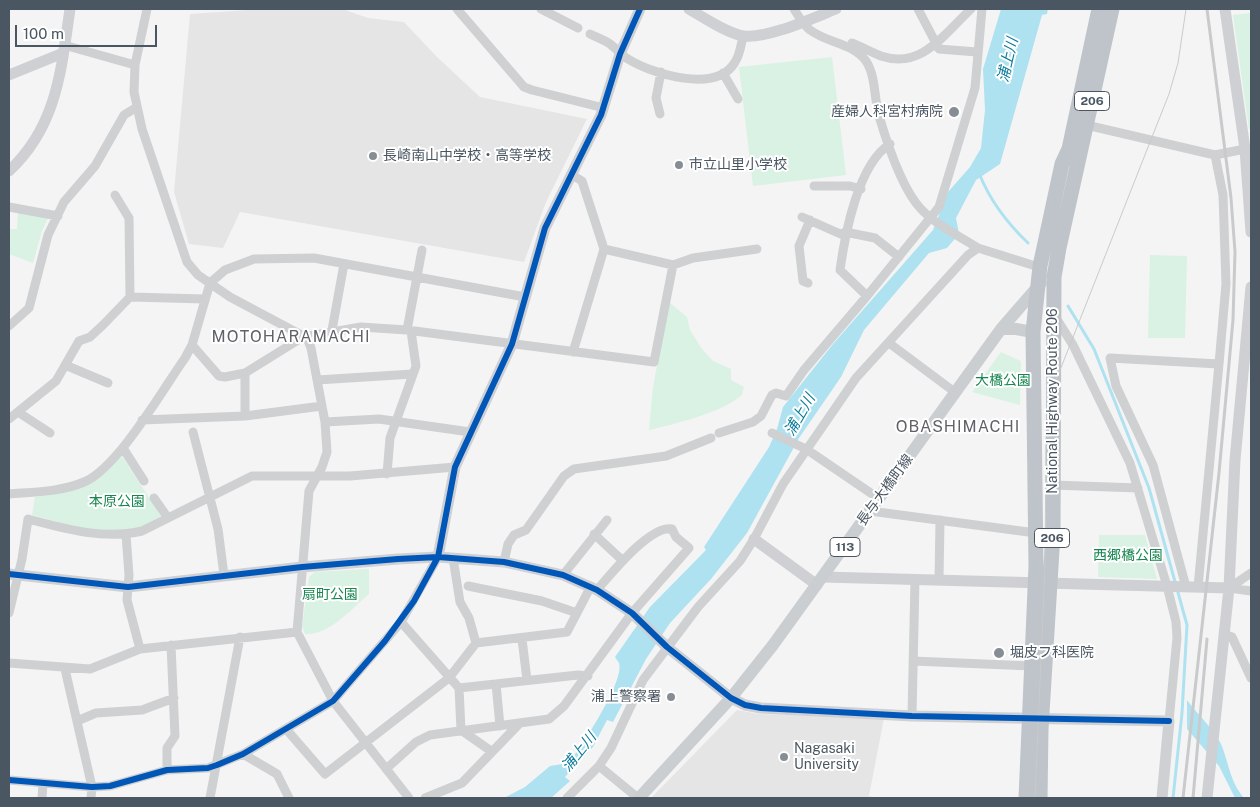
<!DOCTYPE html>
<meta charset="utf-8">
<style>
body{margin:0}
#map{position:relative;width:1260px;height:807px;overflow:hidden;background:#f4f4f4;font-family:"Public Sans",sans-serif}
canvas{display:block}
.frame{position:absolute;inset:0;border:10px solid #4a5661;pointer-events:none}
.scale{position:absolute;left:15px;top:25px;width:142px;height:22px;box-sizing:border-box;border:2px solid #4a5661;border-top:0;padding-left:6px;font-size:15px;line-height:18px;white-space:nowrap;color:#4a5661;-webkit-text-stroke:4px #fff;paint-order:stroke}
</style>
<div id="map">
<canvas width="1260" height="807"></canvas>
<div class="frame"></div>
<div class="scale">100 m</div>
</div>
<script>
const ctx = document.querySelector('canvas').getContext('2d');
ctx.lineJoin = 'round';
function fillPath(path, color) {
  ctx.fillStyle = color;
  ctx.fill(path, 'evenodd');
}
function strokePath(path, color, width, dash) {
  ctx.strokeStyle = color;
  ctx.lineWidth = width;
  ctx.lineCap = dash ? 'butt' : 'round';
  ctx.setLineDash(dash || []);
  ctx.stroke(path);
}
function drawText(font, color, halo, rows, align = 'center') {
  ctx.font = font + ' "Public Sans","Noto Sans JP",sans-serif';
  ctx.lineWidth = 4;
  ctx.setLineDash([]);
  ctx.textBaseline = 'middle';
  ctx.strokeStyle = halo;
  ctx.fillStyle = color;
  for (const [text, x, y, turn = 0] of rows) {
    ctx.save();
    ctx.translate(x, y);
    ctx.rotate((+turn || 0) * Math.PI / 180);
    ctx.textAlign = isNaN(turn) ? turn : align;
    if (halo) ctx.strokeText(text, 0, 0);
    ctx.fillText(text, 0, 0);
    ctx.restore();
  }
}
fillPath(new Path2D(`
 M263 9H342L368 18 404 22 437 57 480 97 587 119 546 202 524 262 240 212 223 248 189 244 174 192 190 14Z
 M737 710 759 714 884 718 869 796 877 798H651Z`), '#e6e5e6');
fillPath(new Path2D(`
 M1251 13V129H1249L1233 15Z
 M832 57 846 175 753 186 739 67Z
 M18 212 48 218 42 231 33 263 9 254V229H17Z
 M1150 255 1187 256 1185 338H1148Z
 M669 302 687 317 690 330 702 349 713 361 731 369V380L744 387 742 395C719 414 678 423 649 430L653 387Z
 M1001 352 1021 361 1020 405 972 392Z
 M122 456 161 516C153 520 144 527 136 529 101 536 65 524 32 515L35 497C75 491 95 488 122 456Z
 M1099 535H1145L1157 579 1098 577Z
 M369 569V594C352 608 329 636 305 634L302 626 309 577 315 572Z`), '#d9f2e3');
fillPath(new Path2D(`
 M1001 9H1048L1047 14 1042 15 1000 164 976 180 956 218 959 234 947 248 929 253 864 330 841 377 799 438 747 533 711 579 670 623 646 659 613 722 607 720 593 747 565 777 570 781 551 798H504L525 787 550 766 569 763C581 747 625 681 619 663 618 661 616 659 615 657L650 607 706 550 704 547 769 447 777 429 783 407 833 344 933 230 948 192 970 167 981 148 985 110 983 69Z
 M1187 700C1197 714 1214 729 1221 744 1229 763 1230 782 1244 798H1235L1219 766 1187 729Z`), '#aee2f0');
strokePath(new Path2D(`
 M979 173C990 201 1006 222 1028 243
 M1068 306 1094 349 1149 488 1187 625 1182 713 1173 798`), '#aee2f0', 3);
strokePath(new Path2D(`
 M147 9 135 65 134 92 142 129 187 262 198 275 230 297 307 338 311 348 325 422 327 452 322 467 309 491 297 632 333 701 409 798
 M457 9 524 87 532 90 604 108
 M541 9 578 28
 M794 9C798 15 803 25 810 30 827 43 853 43 866 61 876 76 874 99 879 116 887 143 902 189 921 209 936 225 959 236 978 248
 M918 9 939 49 977 52
 M590 34C596 37 604 40 610 44 617 49 621 55 628 59 652 74 717 94 735 62 740 55 741 45 743 36
 M852 43C862 47 871 52 881 56 922 70 945 33 971 9
 M64 45 135 65
 M723 73 738 99
 M660 114 656 98 661 72
 M1082 124 1215 155 1223 195 1226 284 1219 364 1110 358 1116 386 1153 465 1186 587
 M1215 155 1245 149
 M572 175 582 181 604 249 573 352
 M814 186H850L861 189
 M115 195 129 218 130 297
 M9 207 58 216
 M802 217 845 236
 M845 232 875 238 899 257
 M604 249 673 265 693 258 757 249
 M808 283 803 281 799 246 810 220
 M867 296 840 270C845 234 858 164 890 144
 M1056 318 1073 345 1130 463 1167 586 1176 622 1177 638 1169 721
 M9 326 29 308 48 235 64 202 95 166 124 115 137 107
 M332 330 344 264
 M407 330 422 250
 M889 343 956 393
 M192 345 219 376 225 377 245 373 303 337 361 327 407 330 654 362 673 265
 M65 365 108 383
 M245 373V416
 M317 380 413 374
 M18 412 50 433
 M9 419 56 381 79 341 90 337 103 325 130 297 205 299
 M142 420 245 416 322 406
 M325 422 379 419 470 432
 M193 432 218 529 224 575
 M719 433 753 422 761 416 772 395 776 393 786 396 804 370 867 296 939 207 975 88 982 9
 M772 433 806 449 878 498
 M123 448 144 481
 M387 474 390 438 416 366 411 331
 M1052 485 1138 488
 M9 494C33 492 61 492 84 482 118 468 163 389 185 358L192 345 210 283 225 270 254 259 314 258 525 297
 M154 498 168 518
 M870 511 1036 533
 M594 534 622 560
 M126 535 129 575 127 600 140 649
 M453 558 460 602 469 618 476 643
 M504 562 508 544 514 535 526 530 564 476 574 469 666 456 711 438
 M563 575 607 520
 M939 580 940 520
 M468 586 542 601 577 613
 M1198 587 1219 364
 M1229 588 1251 573
 M1229 588 1251 591
 M9 613 22 559 28 519C66 529 103 540 142 531L252 476H350L455 467
 M401 622 459 688 461 730
 M1224 634 1232 637 1251 678
 M522 639 527 680
 M913 661 1031 666
 M9 663 90 669 140 649 297 632
 M65 669 92 787 91 798
 M496 684 500 726
 M459 688 578 675 588 676
 M912 716 915 579
 M77 721 96 713 142 710 174 698
 M286 729 325 774 449 678 476 643 567 632 591 586
 M461 730 491 751
 M243 754 277 774 289 798
 M599 766 638 798
 M386 769 416 742 430 735 549 719 564 706 632 613 689 548 676 537 672 529C650 525 611 574 597 590
 M167 770V748L175 736 171 645
 M9 780 92 787 110 786 167 770 208 768 243 754 333 701 401 622 438 557
 M42 798 43 783
 M210 798 240 637
 M425 798 462 783 518 725
 M567 798 599 766 611 748 643 680 698 607 740 561 754 539 783 484 856 378 968 255 978 248 1042 268`), '#ced0d2', 9);
strokePath(new Path2D(`
 M689 9C703 17 728 34 744 36 767 39 813 18 836 9
 M1225 9 1245 149 1251 232
 M9 75 63 53
 M9 171C57 126 61 71 70 9
 M754 539 817 585
 M438 557 455 467 512 344 545 228 601 115 620 54 640 9
 M9 574 128 587 302 567 398 559 438 557 504 562 563 575 597 590 632 613 667 647 731 698 745 705 761 708 912 716 1169 721 1162 798
 M823 577 1229 588
 M1207 798 1229 588 1235 460 1251 287`), '#ced0d4', 11);
strokePath(new Path2D(`
 M1001 329H1016L1033 332
 M639 798 731 698 773 645 1001 329 1041 283`), '#caced1', 12);
strokePath(new Path2D(`
 M1026 798 1036 566 1033 332 1040 266 1062 164 1069 149 1099 9
 M1040 798 1041 729 1053 534 1054 277 1059 248 1112 9`), '#bec4c9', 15);
strokePath(new Path2D(`
 M1035 798 1045 567 1046 438 1051 393 1169 94 1178 63 1186 9`), '#c9cacc', 1);
strokePath(new Path2D(`
 M1183 798 1219 473 1233 320 1235 252 1231 198 1207 9
 M1193 798 1207 639`), '#c9cacc', 3);
strokePath(new Path2D(`
 M9 574 128 587 302 567 398 559 438 557 504 562 563 575 597 590 632 613 667 647 731 698 745 705 761 708 912 716 1169 721
 M9 780 92 787 110 786 167 770 208 768 217 765 243 754 333 701 385 641 414 601 438 557 455 467 512 344 545 228 601 115 620 54 640 9`), '#0057b8', 6);
for (const [x, y, r, color] of [
 [954,112,6,"#868d94"],
 [373,156,5,"#868d94"],
 [679,165,5,"#868d94"],
 [999,653,6,"#868d94"],
 [671,697,5,"#868d94"],
 [784,757,5,"#868d94"]
]) {
  const dot = new Path2D();
  dot.arc(x, y, r, 0, 2 * Math.PI);
  ctx.fillStyle = color;
  ctx.fill(dot);
  strokePath(dot, '#fff', 2);
}
for (const [x, y, w] of [
 [1092,101,35],
 [1052,538,35],
 [845,547,30]
]) {
  const box = new Path2D();
  box.roundRect(x - w / 2, y - 9.5, w, 19, 4);
  ctx.fillStyle = '#fff';
  ctx.fill(box);
  strokePath(box, '#4a5661', 1);
}
drawText('bold 12px', '#4a5661', null, [
 ["206",1092,101],
 ["206",1052,538],
 ["113",845,547]
]);
drawText('14px', '#4a5661', '#fff', [
 ["産婦人科宮村病院",943,112,"right"],
 ["長崎南山中学校・高等学校",383,156],
 ["市立山里小学校",689,165],
 ["堀皮フ科医院",1010,653],
 ["浦上警察署",661,697,"right"],
 ["Nagasaki",794,749],
 ["University",794,765]
], 'left');
drawText('14px', '#17864f', '#fff', [
 ["大橋公園",1003,381],
 ["本原公園",117,502],
 ["西郷橋公園",1128,556],
 ["扇町公園",330,595]
]);
drawText('14px', '#4a5661', '#fff', [
 ["National Highway Route 206",1053,401,-90],
 ["長与大橋町線",885,490,-54]
]);
drawText('italic 15px', '#0c7c9b', '#fff', [
 ["浦上川",1008,60,-77],
 ["浦上川",800,415,-60],
 ["浦上川",579,752,-51]
]);
ctx.letterSpacing = '1px';
drawText('16px', '#5f6368', '#fff', [
 ["MOTOHARAMACHI",291,337],
 ["OBASHIMACHI",958,427]
]);
ctx.letterSpacing = '0px';
</script>
